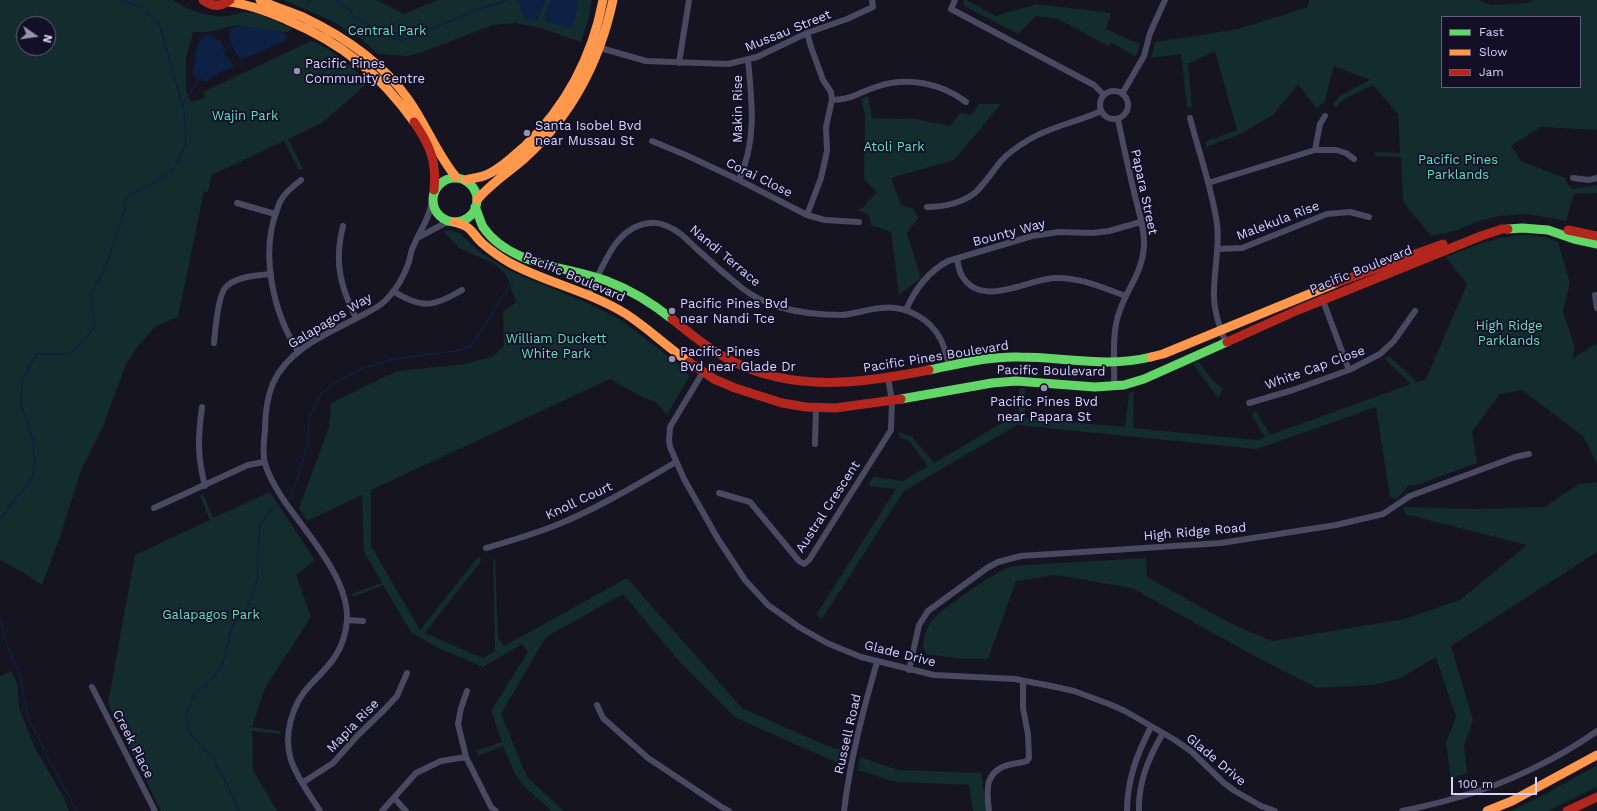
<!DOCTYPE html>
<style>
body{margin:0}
#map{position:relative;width:1597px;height:811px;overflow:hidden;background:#161421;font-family:"Work Sans",sans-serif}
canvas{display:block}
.legend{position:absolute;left:1441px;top:16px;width:140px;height:72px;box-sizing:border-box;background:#130f26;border:1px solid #625e7d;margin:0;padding:5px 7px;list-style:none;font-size:12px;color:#d9d4ff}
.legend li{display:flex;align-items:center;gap:8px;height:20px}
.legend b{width:20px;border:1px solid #625e7d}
.north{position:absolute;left:16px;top:16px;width:40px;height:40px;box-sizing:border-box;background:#130f26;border:1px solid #625e7d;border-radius:50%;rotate:103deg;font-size:11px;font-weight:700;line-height:16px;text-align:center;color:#d9d4ff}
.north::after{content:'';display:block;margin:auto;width:14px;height:18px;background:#9591b1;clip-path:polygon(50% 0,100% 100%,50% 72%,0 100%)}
.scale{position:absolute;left:1451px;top:777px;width:86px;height:18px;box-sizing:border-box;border:2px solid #d9d4ff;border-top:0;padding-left:5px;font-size:12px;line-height:14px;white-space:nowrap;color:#d9d4ff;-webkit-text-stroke:3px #130f26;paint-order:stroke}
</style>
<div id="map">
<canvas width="1597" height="811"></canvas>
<ul class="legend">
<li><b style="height:5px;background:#63d668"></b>Fast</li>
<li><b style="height:5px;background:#ff974d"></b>Slow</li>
<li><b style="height:5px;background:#b3261e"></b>Jam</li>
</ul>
<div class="north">N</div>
<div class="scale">100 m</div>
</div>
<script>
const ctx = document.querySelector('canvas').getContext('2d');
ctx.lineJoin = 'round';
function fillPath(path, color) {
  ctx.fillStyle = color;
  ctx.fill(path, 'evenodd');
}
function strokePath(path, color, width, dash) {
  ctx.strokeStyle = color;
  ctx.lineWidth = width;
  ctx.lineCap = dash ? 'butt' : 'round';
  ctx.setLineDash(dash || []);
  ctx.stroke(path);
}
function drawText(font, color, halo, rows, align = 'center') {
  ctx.font = font + ' "Work Sans",sans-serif';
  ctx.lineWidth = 3.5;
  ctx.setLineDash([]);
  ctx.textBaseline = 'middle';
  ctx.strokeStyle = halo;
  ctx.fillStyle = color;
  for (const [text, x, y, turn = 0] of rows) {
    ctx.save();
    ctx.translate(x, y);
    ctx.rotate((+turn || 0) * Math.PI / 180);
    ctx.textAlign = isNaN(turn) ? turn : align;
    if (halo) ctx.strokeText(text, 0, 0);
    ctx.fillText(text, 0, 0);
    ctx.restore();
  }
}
fillPath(new Path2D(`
 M0 0H172C189 10 208 18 228 16 234 15 240 12 246 12 262 13 278 23 293 29L287 32 269 33 236 25 208 32H193L186 59V92L192 102 205 97 203 92 311 41C331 48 353 68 369 82L322 123 288 139 303 169 299 170 284 141 212 175 208 192 204 191 178 317 156 326 138 346 126 364 104 424 82 468 60 537 42 585 22 572 0 560ZM24 24H48V48H24Z
 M284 0H376L404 14 438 0H592L589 17 581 42 541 28 516 23 493 25 422 52 407 56 378 54 361 39 332 21Z
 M964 0H966L996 16 1037 4 1111 13 1106 29 1140 44 1136 57 1111 42 1108 46 1058 19 1036 16 1018 34 964 6Z
 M1309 0H1479L1491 5 1527 3 1532 0H1597V130L1541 127 1511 146 1521 161 1565 178 1568 185 1572 189 1597 185V193L1574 194 1566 221 1528 214 1499 216 1479 221 1455 231 1431 236 1403 202 1401 157 1375 156V152L1400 153 1398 114 1373 85 1343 100 1336 107 1333 104 1341 95 1370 80 1334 66 1324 103 1321 104 1317 109 1298 84 1274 114 1241 134 1206 147 1205 142 1237 130 1215 51 1188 64 1192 107H1187L1181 54 1151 58 1155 42 1238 29 1308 7ZM1442 17H1580V87H1442Z
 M868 96 872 118 916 119 950 126 960 113 970 115 975 111 978 104H1001L954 160 891 178 901 205 914 209 918 218 907 233 921 278 899 295 891 232 871 225C871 216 867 213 859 211L877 192 864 179 865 115 861 99Z
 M450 230 459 233 481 253 510 271 585 302 621 320 686 370 689 377 667 415 656 402 644 398 610 379 371 490V546L420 630 478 557 482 560 425 633 483 658 495 651 493 561 495 558 498 638 504 646 627 578 742 708 825 745 844 751 842 765 736 718 678 660 623 594 546 637 501 714 527 777 564 811H552L526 788 516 776 503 746 478 756 476 751 502 742 491 711 528 652 522 644 483 667 438 648 411 632 383 585 353 597 352 594 382 583 364 552 362 495 307 521 299 508 329 427 331 403 397 371 465 364 493 356 504 346 503 312 516 302 506 274 493 263 459 248 443 231Z
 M1528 235 1546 237 1558 242 1570 283 1563 312 1575 348 1572 359 1597 343V464L1583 436 1522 390 1500 394 1472 432 1477 463 1414 486 1409 485 1397 499 1390 497 1376 407 1257 449 1017 425 904 491 822 619 816 615 896 489 868 486 873 477 903 481 928 466 909 441 899 437 900 432 912 437 934 463 1014 416H1019V388H1025V418L1125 427 1129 393 1134 391 1133 428 1257 440 1265 437 1251 414 1256 411 1270 435 1411 384 1385 359 1389 356 1417 382 1426 379 1467 284 1446 257 1479 244 1503 237Z
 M1199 362 1213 381 1223 389 1218 398 1193 364Z
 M1597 482V552L1451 646 1473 720 1464 745 1467 773 1451 779 1446 743 1456 717 1436 657 1399 679 1373 685 1317 688 1258 658 1132 588 1056 575 1016 581 988 659H961L927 654 923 648C924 639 925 629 931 622 939 610 993 574 1007 568 1013 566 1020 566 1025 565L1146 558 1147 577 1230 623 1272 641 1404 619 1460 600 1527 545 1405 514 1403 507 1477 509 1544 507 1579 484Z
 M270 492 315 560 296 575 311 617 265 688 252 727 281 731 280 734 252 731 253 770 277 811H161L108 703 135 555 210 520 200 496 203 494 213 518Z
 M11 671 17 683 19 708 34 746 64 798 69 811H0V676Z
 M860 757 898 770 981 773 987 811H973L969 785 896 782 858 770Z
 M1597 765V787L1548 811H1510L1542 796Z`), '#132c2d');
fillPath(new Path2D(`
 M518 0H545L538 20 524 18Z
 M550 0H577L578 5 572 29 545 21V13Z
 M243 26 283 32 287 35 285 41 241 60C234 51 227 40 231 28Z
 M206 35 213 36 216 40 221 41 225 55 235 67C224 70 215 74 206 82L192 75C197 62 192 43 206 35Z`), '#0d2144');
strokePath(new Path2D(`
 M336 0 347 8 356 18 392 38 402 40 416 36 476 10 509 0
 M305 6 312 0
 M223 51 232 46
 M183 104 195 86 199 77
 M287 499 291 497 308 444 309 418 321 394 340 380 363 368 394 359 455 351 471 346 482 330 496 306 514 280
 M0 520 16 498 31 482 35 463 32 436 21 405 22 380 36 354H69L80 344 95 326 91 295 105 267 120 225 128 196 159 180 176 166 186 143 184 110 159 23 138 6 122 0
 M0 619 7 645 19 672 28 718 52 765 77 811
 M239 811 225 780 213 758 197 742 189 731 186 713 195 695 211 681 222 665 232 627 249 604 255 588 258 575 257 560 260 526 268 512 284 502`), '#0d2144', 1.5);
strokePath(new Path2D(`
 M955 0 951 9 1094 85 1104 95
 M597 47 646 61 728 64 757 57 807 33 847 19 873 7 872 0
 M679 63 689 0
 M1100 105a14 14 0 1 1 28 0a14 14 0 1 1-28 0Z
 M1122 94 1144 56 1150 33 1165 0
 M832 100C854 99 857 93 876 87 907 76 941 83 966 102
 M1190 118C1199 153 1212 188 1217 224 1220 246 1214 269 1214 291 1213 309 1219 325 1225 341
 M652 141 688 156 739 180 807 215 825 220 859 222
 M1315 150 1320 124 1325 116
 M1573 178 1589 180 1597 178
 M739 180C757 140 752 102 748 60
 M1208 183 1315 150H1336L1346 153 1354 159
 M237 203 275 214
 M927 207C943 207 963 203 976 192 985 183 993 171 1001 161 1009 152 1020 145 1030 139 1052 126 1078 122 1101 111
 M807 215 821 178 827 151 826 127 832 100 831 92 823 80 811 47 807 33
 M343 226C334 262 340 286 356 318
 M419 237 449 221
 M1217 249 1242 248 1327 214 1350 212 1369 217
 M957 258C958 264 959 271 962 276 982 309 1027 279 1055 278 1080 277 1103 288 1126 296
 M393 291C421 309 434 307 462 290
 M588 295C604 268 613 227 650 223 658 222 666 225 673 229 683 234 690 243 698 250 712 263 727 276 742 288 752 296 767 303 779 307 800 313 821 315 842 315 855 314 868 309 881 308 905 305 930 318 941 340 945 348 947 357 949 366
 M1595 295 1597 308
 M1322 298 1349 370
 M906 310C915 289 928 272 948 261L1032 236 1059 232 1092 233 1109 231 1141 222
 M214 343C215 331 218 297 225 288 233 277 258 275 271 274
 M298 351C273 313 260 253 277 210 278 206 280 201 283 197 288 190 295 185 301 180
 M703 372 670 427 669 440 670 447 684 479 718 539 745 580 768 605 799 627 827 643 861 657 934 675 1015 679 1051 686 1074 691 1109 704 1125 711 1175 740 1192 752 1224 783 1235 791 1261 806 1275 811
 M1114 385C1115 360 1111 333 1120 310 1128 287 1142 273 1144 247 1145 230 1139 213 1135 196 1129 171 1123 145 1118 119
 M1249 403 1293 390 1349 370 1380 354 1394 341 1415 311
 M202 407C198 438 197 455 205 486
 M815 444 816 407
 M719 493 750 502 799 561 804 564 809 560 891 430 892 401 888 378
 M154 508 248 465 264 462
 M486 548C510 541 535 534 559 524 600 507 638 484 676 462
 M347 620 363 621
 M909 670 919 625 928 611 987 568 998 562 1021 556 1221 543 1336 525 1383 514 1410 496 1515 457 1529 454
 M92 687 155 811
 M467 691 461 708 458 724 466 757 491 807 496 811
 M597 705 603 718 648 758 720 806 729 811
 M302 783 333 763 358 735 383 711 397 696 407 673
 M394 798 406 811
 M320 811C310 795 297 778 291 760 283 735 292 704 310 685 330 665 345 650 347 620 349 578 306 533 283 499 276 488 268 476 265 463 262 453 264 440 265 430 265 414 267 398 273 383 288 350 324 335 355 319 366 313 377 309 386 300 396 290 404 276 409 262 410 257 411 250 414 245 421 228 429 220 432 201
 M382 811 416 773 441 761 466 757
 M844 811C850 760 863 711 877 662
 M989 811C986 788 985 770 1012 764 1017 763 1022 763 1027 761L1029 758 1028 734 1023 708V681
 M1127 811C1127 780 1137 754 1151 727
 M1139 811C1138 782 1149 757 1163 733
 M1402 811C1421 807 1440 803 1459 797 1503 785 1560 758 1597 731`), '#4a4962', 6);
strokePath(new Path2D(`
 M433 200a22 22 0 1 1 44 0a22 22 0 1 1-44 0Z
 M475 207C478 213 480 221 483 227 510 266 566 266 607 281 631 290 652 303 672 319
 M1508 229 1522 228 1548 230 1574 239 1597 244
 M929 370C959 364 989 356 1020 357 1064 357 1107 368 1151 357
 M901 399 992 383 1016 381 1095 387 1124 385 1144 379 1227 342`), '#63d668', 9);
strokePath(new Path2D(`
 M260 0C274 7 289 11 303 17 343 36 382 62 408 99 426 124 436 153 456 177
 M229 2C249 4 269 12 287 20 342 43 380 74 414 122
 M465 180C472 178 479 178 486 175 501 169 513 156 525 146 567 105 592 58 603 0
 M477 200C491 183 509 172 525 158 572 115 600 61 613 0
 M454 222C474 228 469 230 482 243 491 251 501 258 512 264 548 283 591 292 626 314 648 328 667 347 689 362
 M1151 357 1163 354 1336 283
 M1487 811 1512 801 1597 755`), '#ff974d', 9);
strokePath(new Path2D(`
 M203 0C212 7 221 7 230 0
 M414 122C430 145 437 162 434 190
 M1568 230 1597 236
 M1336 283 1443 244
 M672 319C691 334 710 350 732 361 794 393 864 383 929 370
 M1227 342 1298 310 1481 236 1502 229H1508
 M689 362 714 379 735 388 782 403 806 407 835 408 901 399
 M1567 811 1597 797`), '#b3261e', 9);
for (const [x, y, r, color] of [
 [297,71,4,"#9591b1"],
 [527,133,4,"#9591b1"],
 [672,311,4,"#9591b1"],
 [672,359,4,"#9591b1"],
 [1044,388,4,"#9591b1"]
]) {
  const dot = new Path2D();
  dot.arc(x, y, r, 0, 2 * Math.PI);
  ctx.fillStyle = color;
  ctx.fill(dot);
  strokePath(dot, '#130f26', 1.5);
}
drawText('13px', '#5fe0c0', '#130f26', [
 ["Central Park",387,31],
 ["Wajin Park",245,116],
 ["Atoli Park",894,147],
 ["Pacific Pines",1458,160],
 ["Parklands",1458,175],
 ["High Ridge",1509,326],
 ["Parklands",1509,341],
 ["William Duckett",556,339],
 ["White Park",556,354],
 ["Galapagos Park",211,615]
]);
drawText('13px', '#d9d4ff', '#130f26', [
 ["Mussau Street",788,31,-22],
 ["Makin Rise",738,109,-90],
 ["Corai Close",759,178,26],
 ["Papara Street",1144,192,78],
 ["Malekula Rise",1278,221,-21],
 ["Bounty Way",1009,233,-15],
 ["Nandi Terrace",725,256,40],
 ["Pacific Boulevard",1361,270,-22],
 ["Pacific Boulevard",574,277,23],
 ["Galapagos Way",330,321,-31],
 ["Pacific Pines Boulevard",936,357,-9],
 ["White Cap Close",1315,368,-20],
 ["Pacific Boulevard",1051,371,1],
 ["Knoll Court",579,501,-25],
 ["Austral Crescent",828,507,-57],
 ["High Ridge Road",1195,532,-5],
 ["Glade Drive",900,654,14],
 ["Mapia Rise",353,726,-46],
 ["Russell Road",848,734,-77],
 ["Creek Place",133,744,63],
 ["Glade Drive",1216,760,40]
]);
drawText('13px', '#d9d4ff', '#130f26', [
 ["Pacific Pines",305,64],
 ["Community Centre",305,79],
 ["Santa Isobel Bvd",535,126],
 ["near Mussau St",535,141],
 ["Pacific Pines Bvd",680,304],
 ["near Nandi Tce",680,319],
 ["Pacific Pines",680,352],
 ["Bvd near Glade Dr",680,367],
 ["Pacific Pines Bvd",1044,402,"center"],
 ["near Papara St",1044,417,"center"]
], 'left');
</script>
